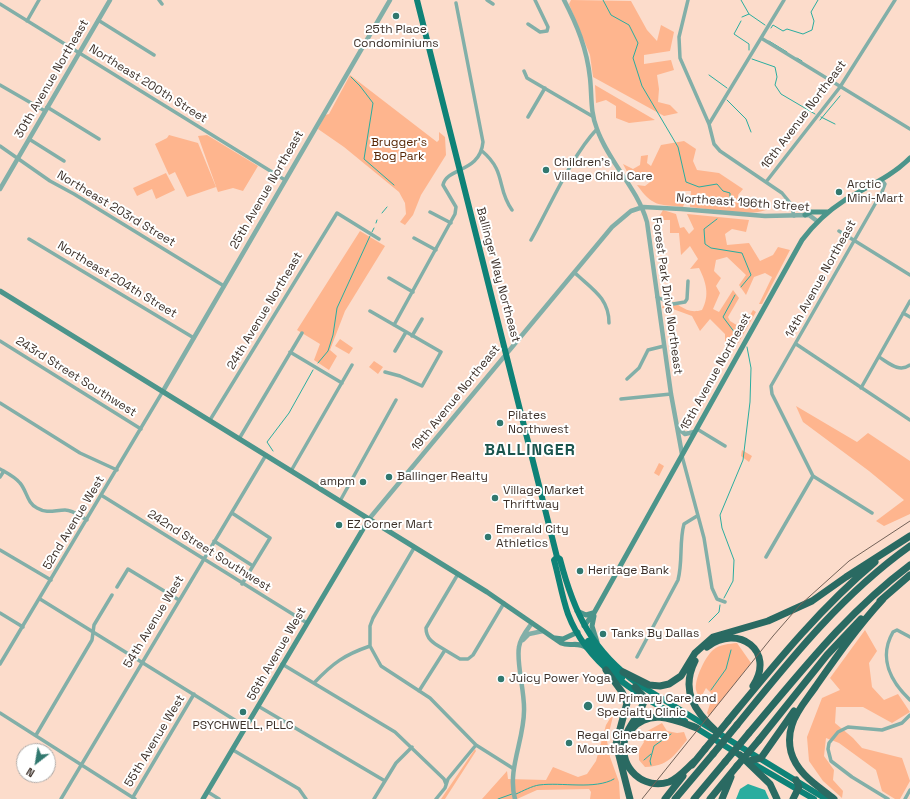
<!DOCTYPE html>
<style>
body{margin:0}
#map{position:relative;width:910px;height:799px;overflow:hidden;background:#fcdccb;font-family:"Space Grotesk",sans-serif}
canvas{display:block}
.north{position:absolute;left:16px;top:743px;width:40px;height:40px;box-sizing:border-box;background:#fff;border:1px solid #b1aca9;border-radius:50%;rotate:211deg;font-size:11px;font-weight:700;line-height:16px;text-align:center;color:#3c3029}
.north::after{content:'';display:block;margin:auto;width:14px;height:18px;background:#31786f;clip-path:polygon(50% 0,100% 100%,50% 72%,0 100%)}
</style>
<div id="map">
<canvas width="910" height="799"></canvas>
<div class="north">N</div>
</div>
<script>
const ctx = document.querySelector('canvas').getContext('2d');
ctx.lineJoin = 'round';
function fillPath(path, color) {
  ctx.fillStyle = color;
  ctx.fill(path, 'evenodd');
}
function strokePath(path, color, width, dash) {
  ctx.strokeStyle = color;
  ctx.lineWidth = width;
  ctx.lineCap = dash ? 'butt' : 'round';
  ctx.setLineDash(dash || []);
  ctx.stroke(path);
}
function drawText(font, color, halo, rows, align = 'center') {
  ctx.font = font + ' "Space Grotesk",sans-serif';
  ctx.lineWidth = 4;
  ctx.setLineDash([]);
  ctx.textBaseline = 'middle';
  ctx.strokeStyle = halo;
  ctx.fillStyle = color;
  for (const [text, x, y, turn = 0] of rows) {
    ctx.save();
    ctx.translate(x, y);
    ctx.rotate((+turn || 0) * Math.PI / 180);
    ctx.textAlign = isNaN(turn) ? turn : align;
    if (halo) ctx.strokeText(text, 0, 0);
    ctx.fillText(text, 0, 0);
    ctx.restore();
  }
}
fillPath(new Path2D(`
 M571 0 631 1 647 30 657 41 661 25 674 32 670 51 644 55V64L671 60 674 70 657 75 659 89 658 102 670 105 678 113 664 116 593 77 590 55 569 4Z
 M350 75 437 142 439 140V132L445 137 446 155 421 195 413 215 405 225 400 222 406 214 405 203 399 192 344 147 318 129 325 115 329 114Z
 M595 85 655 120 629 123 616 118V106L606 100 596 103Z
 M169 135 198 143 216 187 187 197 175 172 169 175 155 144 167 138Z
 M207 135 258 166 243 191 233 188 218 192 198 136Z
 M684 141 696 149 693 161 697 170 719 173 743 189 738 195 740 202C749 206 757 204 766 210 747 217 711 209 690 207L691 191H675V197L686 199 683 207C657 204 653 207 637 185L645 186 654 179 648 172 632 181 623 164 633 169 640 165 641 156 648 155 647 163 651 166 661 145Z
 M166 173 175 190 156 199 152 189 137 196 133 188Z
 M663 210 676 214 680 228 684 227 689 234 694 229 687 214 749 220 746 232 732 229 725 234 727 245 749 243 760 261 773 255 778 247 790 250 762 304H759L772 277 765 273 754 277 746 295 739 285 746 275 727 257 716 260 714 271 721 278 716 286 720 293 713 309 719 312 733 290 739 298 728 317 730 321 740 327 745 324 753 310 756 312 736 347 725 345V334L710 319 700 331 692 316 673 309 662 308 665 298C680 303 685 315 702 310 710 295 706 282 699 268L690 269 698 259 690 246 681 255 679 233H670V220H657Z
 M360 231 385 246 345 311 330 350 337 356 329 370 314 360 320 344 297 330Z
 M340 339 353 348 349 354 335 346Z
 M374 361 383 367 378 374 369 367Z
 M796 406 857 442 868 433 910 461V514L884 526 876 521 904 500 869 471 803 422Z
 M742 450 752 456 749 462 741 456Z
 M659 463 664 466 659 476 654 473Z
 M865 630 877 651 869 663 872 687 884 700 898 694 910 712 892 723 863 707H836L835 723 853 738 862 748 902 758 910 781 900 799H895L882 791 876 770 839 743 826 738 824 756 834 770 833 780 843 791 842 798 823 781 809 761 807 737 822 698 840 690 830 678Z
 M737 643 751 663 709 716 707 713 713 695 706 688 700 699C699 697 697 693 696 690 694 680 705 657 713 650 720 644 729 644 737 643Z
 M614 712 607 741 610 757 619 782 620 799H590L591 792 589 789 537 790 517 799H482L507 771 508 779 546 780 553 767 578 777 587 774 596 761 606 725Z
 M662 723 667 731 677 733 684 732 687 740C673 757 668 766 645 767L639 760V750L644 742 640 735Z
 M475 749 476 751 445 799H441Z`), '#feb58e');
fillPath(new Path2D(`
 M748 784 765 790 769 799H736L740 789Z`), '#2aad9f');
strokePath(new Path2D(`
 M603 0 611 15 629 25 638 43 633 58 642 86 678 147 686 182 699 187 717 184 723 191 730 193V198L726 205
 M741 0 749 14 742 17
 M749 14 765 25
 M741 21 734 34 749 44V50
 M771 28 773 25 783 31 787 29 803 34 812 30 814 21 811 12 818 0
 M769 41 787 52
 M797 58 802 61
 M752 59 775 67 777 77 775 85 781 94 815 114
 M709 75 727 88
 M351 77 360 86 373 103 364 159 394 185
 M727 100 746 119 751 132
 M821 117 835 124
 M820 120 840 96
 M382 213 387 207
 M717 219 704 229 705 244 711 248 742 253 751 275 741 287
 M376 223 377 220
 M372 232 374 228
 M735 295 723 317 738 337
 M732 344 734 340
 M318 363 328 351 333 335 337 308 370 236
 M273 451 267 442 289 413 313 370
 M724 598 733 581 734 560 722 528 720 515 743 460 750 402 751 368 747 347
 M709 622 719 612 720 605
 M711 690 726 669 731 650
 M644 760 651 754
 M651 765 650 761 654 746 671 734
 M516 794C523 791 532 786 539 785 562 782 595 790 614 779
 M498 799 512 794`), '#2aad9f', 1);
strokePath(new Path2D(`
 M159 0 162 4
 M487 0 493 4
 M688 0 679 37 680 58 709 124 714 144 720 151 782 193 791 204 794 216
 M0 4 285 180
 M98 20 154 55
 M27 21 39 0
 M528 24 540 32 547 31 548 27 535 0
 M761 38 910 129
 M524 71 527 78 592 116
 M0 85 45 111
 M47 107 99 139
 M528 117 545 88
 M709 124 784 0
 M29 139 64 161
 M0 146 50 181 74 194 224 286
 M482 151C507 172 496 188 512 210
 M766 182 840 87 895 0
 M430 212 451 223
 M839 231 910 275
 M414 238 436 250
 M29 239 194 338
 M531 240C549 208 572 155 597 129
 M575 273C592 289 609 298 609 323
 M389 278 413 292
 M657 297 673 304 685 302 687 299 688 281
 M370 311 441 352 422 386 400 376 385 372
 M903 313 910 317
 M394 325 455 214 456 207 443 185C447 167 480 173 483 142L456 3
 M412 336 422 319
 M0 341 141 429
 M796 344 910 420
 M395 351 406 332
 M290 352 342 383
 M879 357C889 363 899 373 910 365
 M627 379 639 368 648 350 664 346
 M861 388 910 301
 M621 399 671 394
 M0 403 80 453 117 470
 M210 420 337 213 379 239
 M697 429 725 446
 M239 439 302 333
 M682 456 704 538 712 588 717 599 725 602
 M0 469C7 473 15 477 20 483 27 491 27 503 37 508 47 514 55 510 65 510 73 510 80 516 87 520
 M291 471 352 365
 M813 476 772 394 771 386 882 192 885 184 882 180
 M813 476 872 513
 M0 477 4 471
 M101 495 307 623
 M340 501 396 400
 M232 513 270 538 242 584
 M214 541 253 566
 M414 548 373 618 370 626V646L381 666 430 698 476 745 514 769
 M0 550 51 580
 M766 557 813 476
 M117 587 128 569 179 600
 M40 599 246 727
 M0 613 23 627
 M910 637 897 630 893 632C878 658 891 682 910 700
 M445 650 460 659H468L473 655 504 603
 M637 657 678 580C683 561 679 542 684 524L697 516
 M0 664 163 391
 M282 664 395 732 444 779 446 784
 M314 683C333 663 344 655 370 646
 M419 691 445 650C435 644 426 640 426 628L458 574
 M258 706 385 781
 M0 713 135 799
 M36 735 92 640 94 625 112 595
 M233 750 299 789 306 799
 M208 792 219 799
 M133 797 194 694
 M61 799 266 455
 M374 799 396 763 412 747
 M436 799 445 788 448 779 476 745
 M888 799 852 777 831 761 828 749 829 743 838 732 848 727 882 730 902 723 910 715
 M905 799 910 790`), '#82afa8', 3.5);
strokePath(new Path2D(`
 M564 0C577 25 587 49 590 78 592 95 590 112 597 129 609 163 637 187 647 222L671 394 682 454
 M0 189 110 0
 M163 391 390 0
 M679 429 685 434 694 432
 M369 519 612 227 631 211 643 207 681 209 765 216 809 215 817 221
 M523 640 529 634 543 631
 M515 799C507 770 524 740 524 711 525 692 516 663 519 647 520 638 527 630 532 623`), '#82afa8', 4.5);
strokePath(new Path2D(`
 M805 215 811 212H828
 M0 291 487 592 561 643C570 647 578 641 587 648
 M577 611 586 615 593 613
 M594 616 592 626 597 642
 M584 626 594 613 802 240C814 224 828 211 845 200 868 186 891 177 910 158
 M555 638 563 639 578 632
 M203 799 369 519`), '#4c958b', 5);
strokePath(new Path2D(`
 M417 0 557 557 560 559C574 613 592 651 638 684L826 799
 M557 557 554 560C559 578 562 597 568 614 588 667 638 694 685 721
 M588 641 609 666 622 678
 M693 726 738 754
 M747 760 814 799`), '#0e8277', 6);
strokePath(new Path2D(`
 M880 601 910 575
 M707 647C738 623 776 651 753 686
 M695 661C680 691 695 712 717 732
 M606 670 622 692 627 703 616 744 630 799
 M623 672 649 685 660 686 669 684 681 676 695 653 713 637 768 621 812 601 846 577 910 536
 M635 687 645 698C642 714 626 726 624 743 620 768 643 790 669 782 679 778 687 768 695 761
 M728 721C774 665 819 609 875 562
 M737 725C789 661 841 595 910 546
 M632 729C650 708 675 720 697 728
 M749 733C800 673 847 612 910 565
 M759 740 827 655 861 619
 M740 755 770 784 777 799
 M749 761 761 758 794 711
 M692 765 705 749
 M665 799 683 776
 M675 799 713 754
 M694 799 725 762
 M710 799 737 766
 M722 799 731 777
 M793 799 799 787 796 780
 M834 799C818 786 797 774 791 752 789 744 789 734 792 725 796 711 808 698 816 686 837 656 858 626 883 599`), '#2a6a62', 7);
strokePath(new Path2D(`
 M642 799 773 636 800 605 849 561 910 521`), '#736258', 1);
strokePath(new Path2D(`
 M705 749 728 721
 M713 754 737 725
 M725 762 749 733
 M737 766 759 740`), '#2a6a62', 7);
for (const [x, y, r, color] of [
 [396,16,4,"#31786f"],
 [546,170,4,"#31786f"],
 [839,192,4,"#31786f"],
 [500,423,4,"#31786f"],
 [389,477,4,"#31786f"],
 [363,482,4,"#31786f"],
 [495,498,4,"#31786f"],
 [339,525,4,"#31786f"],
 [488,537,4,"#31786f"],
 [580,571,4,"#31786f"],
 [603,634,4,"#31786f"],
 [501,679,4,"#31786f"],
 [588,706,5,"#31786f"],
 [243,712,4,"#31786f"],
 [569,743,4,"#31786f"]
]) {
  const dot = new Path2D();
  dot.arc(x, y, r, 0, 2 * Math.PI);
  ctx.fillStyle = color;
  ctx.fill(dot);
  strokePath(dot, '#fff', 1.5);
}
drawText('12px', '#3c3029', '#fff', [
 ["25th Place",396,30,"center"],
 ["Condominiums",396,44,"center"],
 ["Children's",554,163],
 ["Village Child Care",554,177],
 ["Arctic",847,185],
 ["Mini-Mart",847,199],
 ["Pilates",508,416],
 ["Northwest",508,430],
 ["Ballinger Realty",397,477],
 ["ampm",355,482,"right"],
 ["Village Market",503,491],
 ["Thriftway",503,505],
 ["EZ Corner Mart",347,525],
 ["Emerald City",496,530],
 ["Athletics",496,544],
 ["Heritage Bank",588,571],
 ["Tanks By Dallas",611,634],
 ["Juicy Power Yoga",509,679],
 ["UW Primary Care and",597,699],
 ["Specialty Clinic",597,713],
 ["PSYCHWELL, PLLC",243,726,"center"],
 ["Regal Cinebarre",577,736],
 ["Mountlake",577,750]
], 'left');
drawText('12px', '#3c3029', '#fff', [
 ["30th Avenue Northeast",52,79,-60],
 ["Northeast 200th Street",148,84,32],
 ["16th Avenue Northeast",804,115,-53],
 ["25th Avenue Northeast",267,190,-60],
 ["Northeast 196th Street",743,203,4],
 ["Northeast 203rd Street",116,209,31],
 ["Ballinger Way Northeast",498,275,75],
 ["14th Avenue Northeast",821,279,-61],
 ["Northeast 204th Street",117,280,31],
 ["Forest Park Drive Northeast",667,296,82],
 ["24th Avenue Northeast",265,311,-59],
 ["15th Avenue Northeast",716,372,-61],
 ["243rd Street Southwest",76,377,32],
 ["19th Avenue Northeast",456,398,-51],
 ["52nd Avenue West",74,523,-59],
 ["242nd Street Southwest",209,551,32],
 ["54th Avenue West",154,622,-59],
 ["56th Avenue West",277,654,-60],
 ["55th Avenue West",155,741,-59]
]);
drawText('12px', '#582705', '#fff', [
 ["Brugger's",399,143],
 ["Bog Park",399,157]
]);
ctx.letterSpacing = '1px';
drawText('bold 16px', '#1b554e', '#fff', [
 ["BALLINGER",530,451]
]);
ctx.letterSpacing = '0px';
</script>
